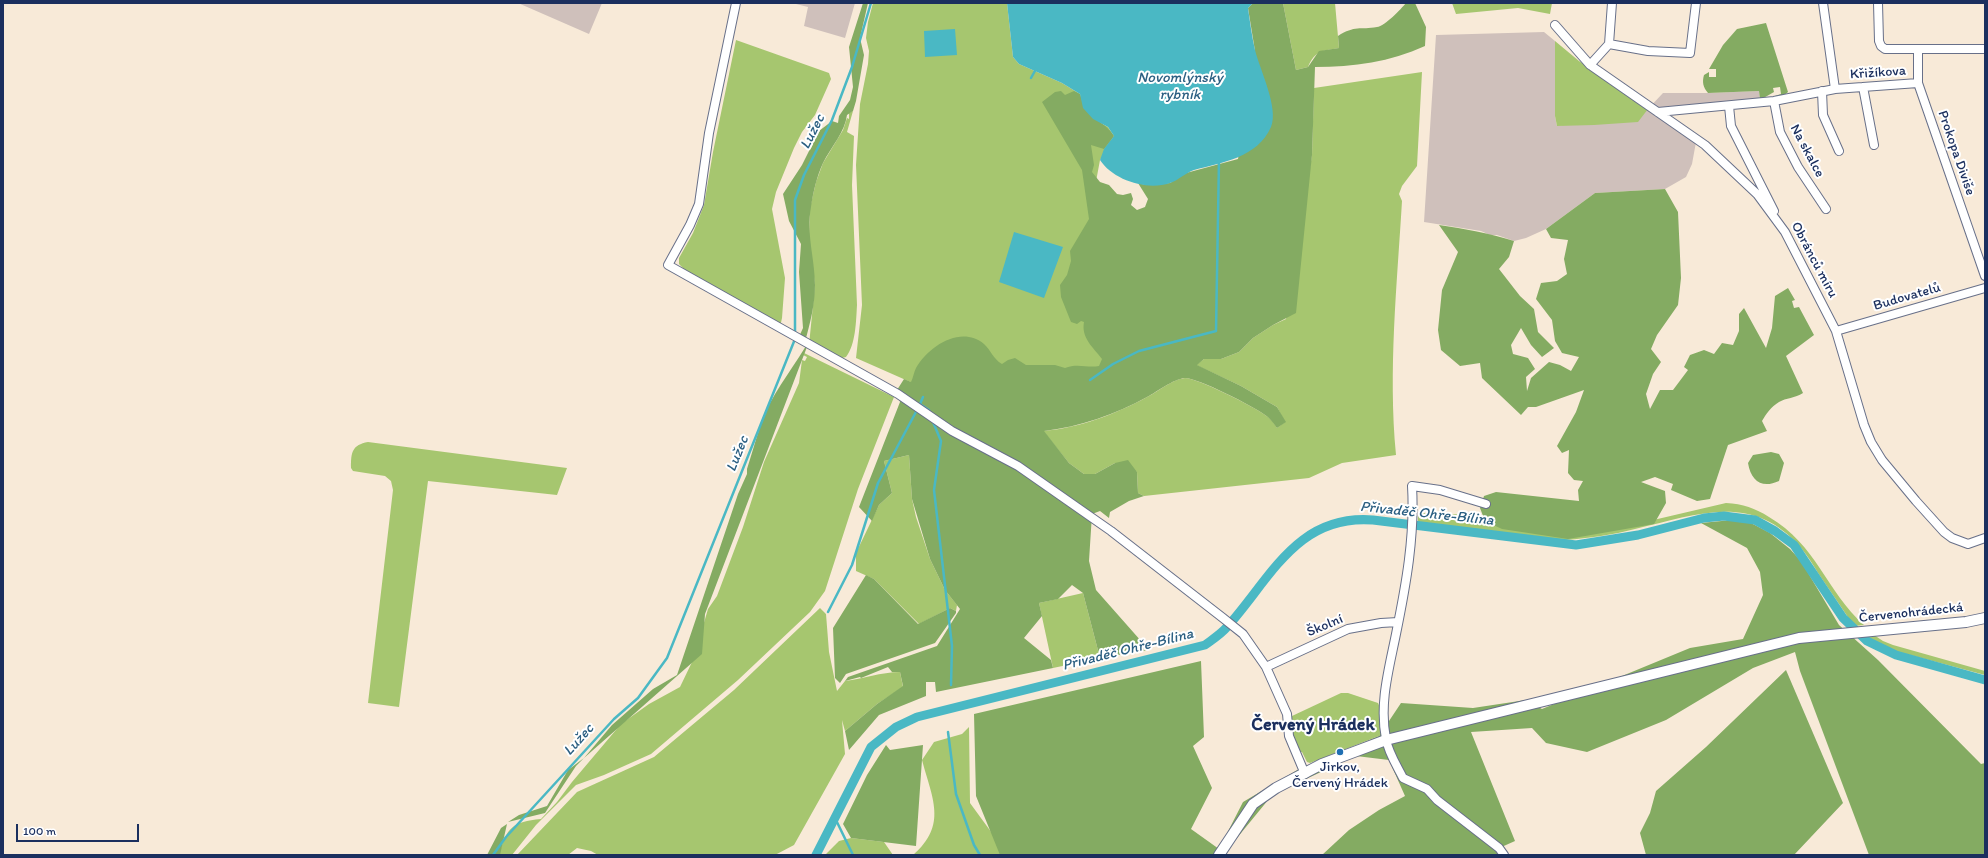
<!DOCTYPE html>
<meta charset="utf-8">
<style>
body{margin:0}
#map{position:relative;width:1988px;height:858px;overflow:hidden;background:#f8ead8;font-family:Itim,sans-serif}
canvas{display:block}
.frame{position:absolute;inset:0;border:4px solid #1b2f5e;pointer-events:none}
.scale{position:absolute;left:16px;top:824px;width:123px;height:18px;box-sizing:border-box;border:2px solid #1b2f5e;border-top:0;padding-left:5px;font-size:12px;line-height:14px;white-space:nowrap;color:#1b2f5e;-webkit-text-stroke:3px #fff;paint-order:stroke}
</style>
<div id="map">
<canvas width="1988" height="858"></canvas>
<div class="frame"></div>
<div class="scale">100 m</div>
</div>
<script>
const ctx = document.querySelector('canvas').getContext('2d');
ctx.lineJoin = 'round';
function fillPath(path, color) {
  ctx.fillStyle = color;
  ctx.fill(path, 'evenodd');
}
function strokePath(path, color, width, dash) {
  ctx.strokeStyle = color;
  ctx.lineWidth = width;
  ctx.lineCap = dash ? 'butt' : 'round';
  ctx.setLineDash(dash || []);
  ctx.stroke(path);
}
function drawText(font, color, halo, rows, align = 'center') {
  ctx.font = font + ' Itim,sans-serif';
  ctx.lineWidth = 4;
  ctx.setLineDash([]);
  ctx.textBaseline = 'middle';
  ctx.strokeStyle = halo;
  ctx.fillStyle = color;
  for (const [text, x, y, turn = 0] of rows) {
    ctx.save();
    ctx.translate(x, y);
    ctx.rotate((+turn || 0) * Math.PI / 180);
    ctx.textAlign = isNaN(turn) ? turn : align;
    if (halo) ctx.strokeText(text, 0, 0);
    ctx.fillText(text, 0, 0);
    ctx.restore();
  }
}
fillPath(new Path2D(`
 M518 3H602L589 34Z
 M792 3H855L845 38 804 26 808 7Z
 M1544 32 1555 41V116L1557 126 1648 109 1663 93H1708L1759 91 1760 102 1653 112 1696 142 1692 164 1686 177 1665 189 1595 193 1546 229 1526 238 1514 241 1497 235H1490L1481 231 1424 222 1436 35Z`), '#cfc0bb');
fillPath(new Path2D(`
 M873 3H1007L1013 57 1019 64 1062 83 1080 94 1093 119 1108 127 1114 136 1100 160 1089 219 1115 390 933 392 856 358 862 305 856 165 860 104 868 64 869 51 866 38 868 22Z
 M1283 3H1335L1339 48C1323 51 1315 50 1308 67L1296 70Z
 M1452 3H1552L1550 14 1518 8 1456 14Z
 M736 40 829 73 831 79 815 115 802 132 794 148 776 192 772 209 785 278 782 318 780 327 691 276 679 264V258L693 233 704 205 713 152Z
 M1555 41 1579 61 1648 109 1638 122 1594 125 1557 126 1555 116Z
 M1422 72 1417 166 1402 186 1399 194 1402 201C1397 285 1388 370 1396 455L1342 463 1309 478 1144 496 1138 493 1137 472 1115 463 1095 474H1084L1069 463 1043 431C1079 428 1116 414 1147 397 1158 392 1172 379 1185 378 1197 378 1253 406 1265 415 1270 418 1274 423 1277 428L1285 422 1277 407 1241 386 1196 365 1204 359H1221L1239 352 1253 338 1273 325 1286 319 1312 155 1314 88Z
 M853 111 847 132 854 136 852 185 857 305C856 321 856 344 846 357L838 359 809 345 815 285 809 237 810 208 816 182 823 163 843 130 847 118 849 119V113Z
 M804 353 894 397 858 489 825 591 810 612 738 680 651 754 604 775 576 785 536 825 512 855H499C507 827 512 822 541 819L557 802 572 782 621 724 649 704 680 687 693 660 708 609 717 596 743 527 764 462 799 383 802 360 805 361 807 357 803 355Z
 M368 442 567 468 557 495 428 481 399 707 368 703 393 490 391 481 385 476 353 471 351 468C351 452 352 445 368 442Z
 M909 455 912 499 916 517 930 559 945 590 957 605 956 611 950 608 919 624 874 579 856 571V553L879 505 892 493 884 461Z
 M1726 503C1743 504 1755 508 1769 517 1817 545 1826 591 1864 625L1854 626C1842 608 1830 591 1818 573 1813 565 1808 556 1801 548 1752 491 1697 515 1635 529 1613 535 1589 538 1566 540L1418 523V513L1476 515 1500 519 1632 525Z
 M1083 593 1100 658 1053 668 1039 603Z
 M820 608 826 614 829 652 837 691 845 681C863 679 881 672 900 672L903 687 877 704 845 731 842 720 845 754 794 845 775 855H598L591 851 577 848 568 855H517L577 792 654 757 734 690Z
 M1874 635 1883 641 1893 645 1985 671V675L1895 651 1866 637Z
 M1341 693H1348L1378 703C1383 712 1379 723 1381 733L1379 736 1310 763 1307 762 1302 752H1300C1295 742 1288 728 1292 716Z
 M969 727 970 803 997 840 1004 855H913C948 825 932 798 922 760L934 742 962 734Z
 M851 838 884 842 893 855H825L839 841Z`), '#a6c66f');
fillPath(new Path2D(`
 M863 3H868L860 38 864 55 856 101 853 111 847 115C845 132 831 147 823 163 817 176 813 192 811 207 806 234 815 259 815 285 815 305 810 323 805 342L798 339 803 328 799 272 801 244 789 221 783 194 802 165 819 131 832 121 838 123 839 116 850 100 853 87 849 47Z
 M1253 3H1283L1296 70 1308 67 1319 51 1339 48 1338 36C1355 25 1360 30 1377 27 1385 26 1401 9 1406 3H1415L1426 27 1425 46C1390 62 1354 67 1315 67L1312 155 1296 313 1273 325 1253 338 1239 352 1221 359H1204L1197 365 1241 386 1277 407 1286 422 1277 428C1274 424 1270 418 1265 415 1253 406 1198 378 1185 378 1173 379 1157 392 1147 397 1116 414 1079 427 1044 431L1069 463 1084 474H1095L1115 463 1128 460 1137 472 1138 493 1144 496 1129 501 1110 512 1109 518 1100 511 1092 514 1089 561 1096 590 1149 650 1100 658 1083 593 1072 585 1058 599 1039 603 1042 616 1024 638 1051 660 1053 668 936 692 935 682H926V696L879 715 849 750 845 731 877 704 903 686 900 672H892L888 667 861 678 860 677 845 681 848 677 937 646 960 609 945 590 930 559 912 499 909 455 884 461 892 493 879 505 872 521 859 507 900 402 897 390 904 379 911 382C913 378 914 372 916 368 929 346 961 325 984 344 991 350 993 359 1002 364L1008 360 1015 358 1026 365H1055L1065 368C1077 363 1087 368 1099 366L1102 359C1093 347 1081 338 1084 322L1081 321 1077 324 1071 322 1061 297 1060 285 1067 275 1071 261 1070 251 1089 219 1082 170 1042 102 1055 92 1061 91 1065 95 1074 91 1080 94C1088 124 1101 116 1114 136L1104 149 1091 145 1094 165 1092 172 1100 182 1109 185 1117 194 1123 195 1131 193 1133 199 1131 205 1137 210 1145 207 1148 199 1138 183 1146 185 1170 183 1186 173 1238 159 1255 51 1248 8Z
 M1766 23 1788 92 1782 97 1776 100 1775 96 1781 94 1780 87 1773 88 1774 92 1760 100 1759 91 1708 93C1703 87 1702 82 1704 75L1709 72V77H1716V69H1709L1723 45 1737 29Z
 M1665 189 1678 212 1681 278 1678 305 1657 335 1651 349 1661 362 1653 374 1646 394 1650 409 1660 390H1673L1688 370 1684 367 1690 355 1704 350 1714 354 1722 343 1733 345 1739 331V314L1744 308 1766 348 1772 328 1775 296 1788 288 1795 300 1792 301 1794 308 1799 307 1814 335 1786 356 1803 393C1795 398 1786 398 1779 402 1771 407 1766 414 1762 421L1767 431 1728 445 1710 499 1697 501 1671 490 1673 484 1655 477 1641 482 1665 491 1666 503 1654 524 1568 539 1502 529 1485 521 1480 508 1484 496 1496 492 1579 501 1578 490 1583 481 1574 480 1568 473 1569 450 1562 453 1557 446 1576 412 1584 390 1536 407H1528L1521 415 1482 378 1480 363 1460 366 1441 350 1438 330 1442 290 1458 252 1439 225C1465 229 1489 233 1514 241L1509 257 1499 269 1520 296 1534 309 1538 332 1554 348 1542 357 1531 345 1521 328 1511 345 1513 354 1528 358 1535 369 1526 377 1527 391 1531 378 1549 362 1560 365 1571 371 1579 357 1562 353 1555 341 1552 320 1536 299 1541 283 1557 281 1567 274 1564 259 1568 240 1551 238 1546 229 1595 193Z
 M810 339 705 614 702 654 584 758 576 766 545 813 508 822 519 815 547 806 568 770 584 758 612 725 653 689 677 675 738 494 747 474V469C753 450 758 431 765 413 777 387 796 364 810 339Z
 M1771 452 1779 454 1784 463 1779 481C1762 489 1751 481 1748 463L1753 455Z
 M1732 520 1751 523 1770 533 1790 549 1801 561 1839 625 1878 660 1981 764 1985 763V855H1869L1800 671 1795 652 1753 668 1666 720 1587 752 1546 743 1532 728 1471 732 1515 841 1497 849 1500 855H1322L1349 830 1379 810 1405 796 1389 760 1356 756 1273 794 1223 855H1000L976 796 974 714 1201 661 1204 737 1193 746 1212 788 1191 829 1219 849 1243 802 1299 769 1379 736 1401 703 1473 708 1526 700 1542 709 1690 648 1743 639 1763 595 1760 572 1747 548 1701 523Z
 M866 575 874 579 918 624 950 608 956 611V613L935 643 846 674 840 683 835 678 833 628Z
 M1786 670 1843 803 1794 855H1646L1640 833 1650 813 1656 791 1706 747Z
 M886 745 890 750 923 745 916 846 851 838 843 824 867 775Z
 M507 824 500 855H487L501 828Z`), '#84ab62');
fillPath(new Path2D(`
 M1007 3H1253L1248 8C1250 22 1252 37 1255 50 1260 70 1279 108 1271 127 1257 158 1223 162 1194 170 1185 173 1179 180 1170 183 1147 191 1113 180 1100 160L1104 149 1114 136 1108 127 1093 119 1083 108 1080 94 1062 83 1019 64 1013 57Z
 M955 29 957 55 925 57 924 31Z
 M1014 232 1063 247 1044 298 999 282Z`), '#4ab8c4');
strokePath(new Path2D(`
 M1031 78 1036 69
 M795 334V200L804 175 832 120 852 67 871 3
 M1090 380 1113 364 1139 351 1216 331 1219 160
 M923 397 920 404 929 410 930 414
 M933 422 941 441 934 490 952 646 951 685
 M828 612 852 565 878 483 917 410
 M948 732 956 794 974 845 980 855
 M835 818 853 855
 M493 855 506 837 614 719 638 698 667 658 795 339`), '#4ab8c4', 2.5);
strokePath(new Path2D(`
 M816 855 871 747 896 727 917 717 1205 645C1213 639 1221 634 1227 627 1271 578 1297 514 1373 520L1576 545 1638 535 1704 518 1724 516 1755 520 1775 531 1794 545 1843 618 1867 641 1896 655 1985 680`), '#4ab8c4', 9);
const minor = new Path2D(`
 M736 3 709 133 699 204 690 225 668 265 898 394 952 431 1018 466 1111 531 1223 618 1243 634 1266 667 1287 714 1289 736 1305 774
 M1823 3 1835 89 1918 83
 M1878 3 1879 41 1881 46 1885 49H1985
 M1555 25 1590 65 1705 145 1757 194 1785 232 1836 331 1864 425 1871 442 1882 460 1916 501 1944 532 1952 538 1968 544 1985 538
 M1609 44 1648 51 1690 53 1696 3
 M1918 49V83L1985 276
 M1590 65 1609 44 1612 3
 M1863 87 1874 145
 M1822 91 1823 115 1839 151
 M1774 101 1780 132 1798 167 1826 209
 M1729 106 1731 126 1774 211
 M1658 112 1774 101 1835 89
 M1836 331 1985 288
 M1486 504 1440 490 1412 486C1415 536 1406 585 1396 634 1389 669 1379 703 1386 739 1388 752 1397 766 1403 778L1427 789 1437 800 1499 848 1504 855
 M1266 667 1348 629 1381 623 1398 622`);
const tertiary = new Path2D(`
 M1219 855 1253 804 1276 788 1322 764 1386 740 1799 638 1966 622 1985 618`);
strokePath(minor, '#687089', 10);
strokePath(tertiary, '#687089', 12);
strokePath(minor, '#fff', 8);
strokePath(tertiary, '#fff', 10);
for (const [x, y, r, color] of [
 [1340,752,4,"#1f6fb2"]
]) {
  const dot = new Path2D();
  dot.arc(x, y, r, 0, 2 * Math.PI);
  ctx.fillStyle = color;
  ctx.fill(dot);
  strokePath(dot, '#fff', 1.5);
}
drawText('14px', '#1b2f5e', '#fff', [
 ["Křižíkova",1878,73,-4],
 ["Na skalce",1807,151,62],
 ["Prokopa Diviše",1956,153,71],
 ["Obránců míru",1814,260,62],
 ["Budovatelů",1907,297,-16],
 ["Červenohrádecká",1911,613,-6],
 ["Školní",1325,626,-23]
]);
drawText('14px', '#1b2f5e', '#fff', [
 ["Jirkov,",1340,767],
 ["Červený Hrádek",1340,783]
]);
drawText('italic 15px', '#2b5f82', '#fff', [
 ["Novomlýnský",1180,78],
 ["rybník",1180,95],
 ["Lužec",813,132,-63],
 ["Lužec",738,454,-68],
 ["Přivaděč Ohře-Bílina",1427,514,6],
 ["Přivaděč Ohře-Bílina",1128,650,-14],
 ["Lužec",579,740,-48]
]);
drawText('bold 18px', '#1b2f5e', '#fff', [
 ["Červený Hrádek",1313,725]
]);
</script>
